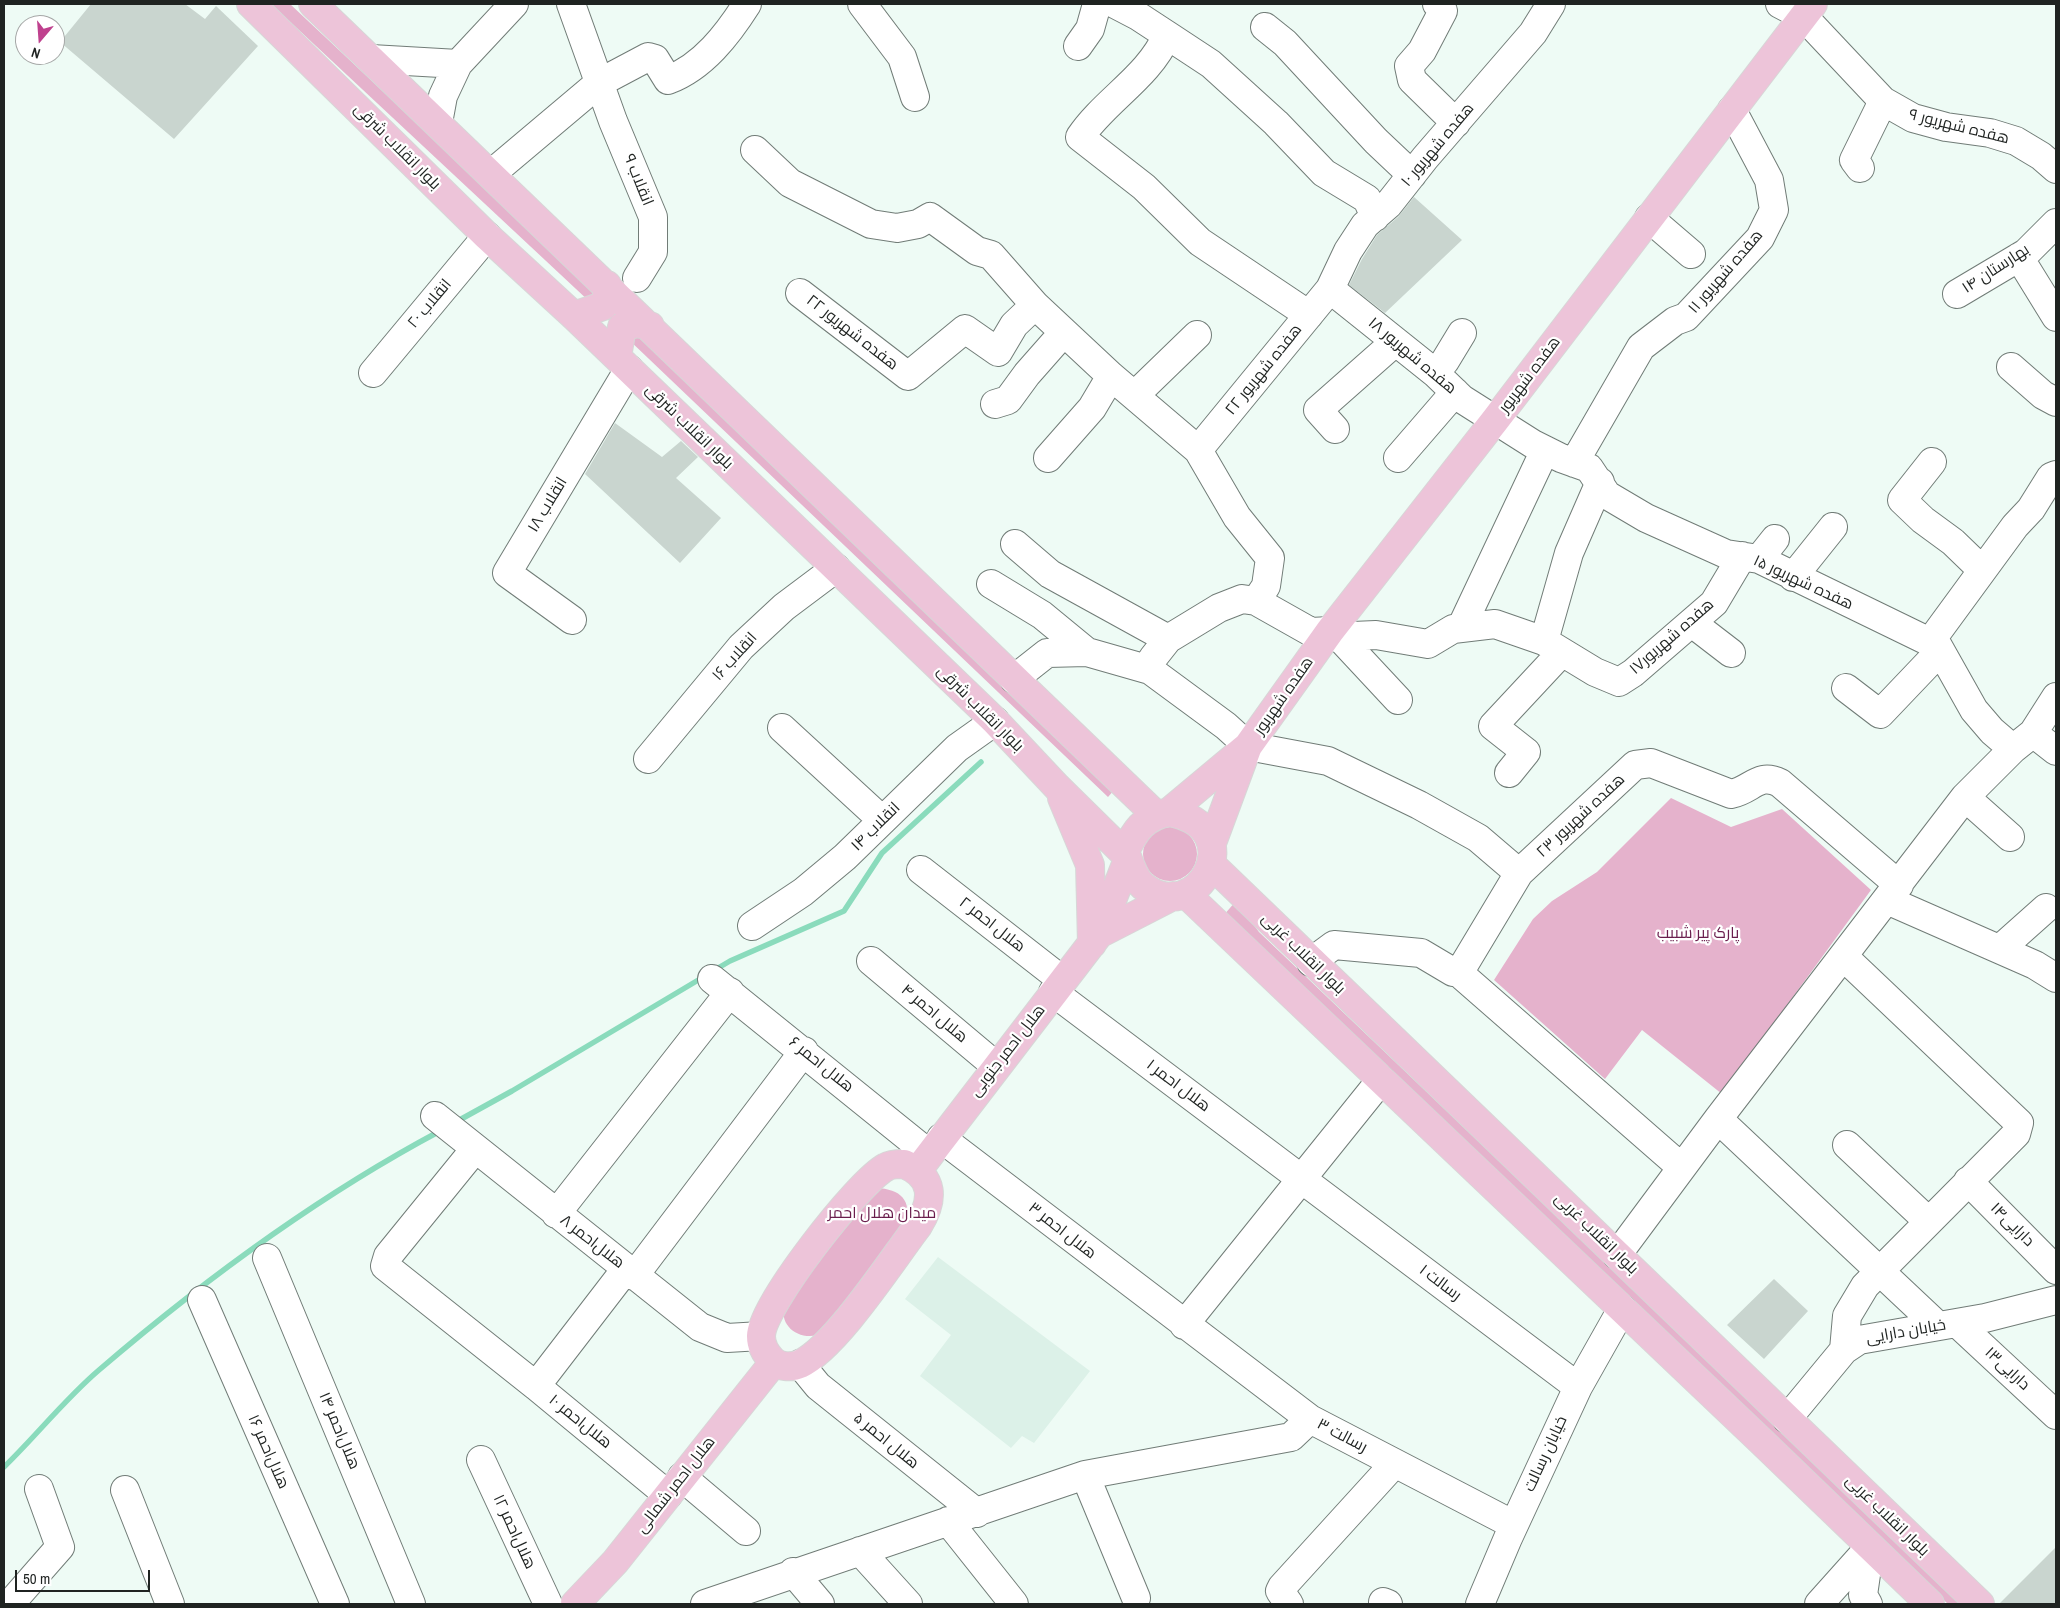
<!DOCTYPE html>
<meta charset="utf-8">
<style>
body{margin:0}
#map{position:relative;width:2060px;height:1608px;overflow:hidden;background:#eefbf5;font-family:"Archivo Narrow",sans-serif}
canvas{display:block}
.frame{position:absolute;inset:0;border:5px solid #1f2321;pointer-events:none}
.north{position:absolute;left:15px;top:15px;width:50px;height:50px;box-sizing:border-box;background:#fff;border:1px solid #a5a7a6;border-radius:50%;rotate:198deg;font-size:14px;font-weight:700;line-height:20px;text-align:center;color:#1f2321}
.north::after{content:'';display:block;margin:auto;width:18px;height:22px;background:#bf418e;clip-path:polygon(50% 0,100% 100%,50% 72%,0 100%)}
.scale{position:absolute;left:15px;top:1570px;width:135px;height:22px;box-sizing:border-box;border:2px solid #1f2321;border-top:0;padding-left:6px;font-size:15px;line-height:18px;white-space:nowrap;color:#1f2321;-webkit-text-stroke:4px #fff;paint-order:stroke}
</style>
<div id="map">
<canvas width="2060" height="1608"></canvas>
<div class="frame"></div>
<div class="north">N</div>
<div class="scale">50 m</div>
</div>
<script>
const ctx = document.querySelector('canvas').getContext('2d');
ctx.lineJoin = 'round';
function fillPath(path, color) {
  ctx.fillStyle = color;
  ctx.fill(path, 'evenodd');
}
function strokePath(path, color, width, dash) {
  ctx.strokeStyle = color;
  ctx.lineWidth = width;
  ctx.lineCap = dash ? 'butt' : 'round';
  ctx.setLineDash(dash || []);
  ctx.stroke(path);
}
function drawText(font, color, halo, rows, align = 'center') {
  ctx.font = font + ' "Archivo Narrow",Cairo,sans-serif';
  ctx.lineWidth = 4.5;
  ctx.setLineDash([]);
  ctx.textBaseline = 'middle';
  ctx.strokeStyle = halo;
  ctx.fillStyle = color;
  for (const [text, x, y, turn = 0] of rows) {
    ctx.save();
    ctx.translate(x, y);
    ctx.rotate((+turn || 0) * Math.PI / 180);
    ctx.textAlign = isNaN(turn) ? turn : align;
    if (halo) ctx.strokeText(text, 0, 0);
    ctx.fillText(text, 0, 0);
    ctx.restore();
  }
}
fillPath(new Path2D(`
 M938 1257 1090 1371 1034 1443 1022 1436 1011 1448 920 1376 951 1335 905 1299Z`), '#dcf1e8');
fillPath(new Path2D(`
 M271 4H290L600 295 591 303Z
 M634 331 1115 789 1108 797 627 338Z
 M1671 798 1731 827 1782 809 1871 890 1722 1094 1642 1030 1605 1079 1494 980 1533 919 1552 901 1597 872Z
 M1143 854a27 27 0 1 1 54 0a27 27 0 1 1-54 0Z
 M1236 901 1259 932 1964 1604H1948L1223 916Z
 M876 1188C901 1189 912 1200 906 1225L823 1333C802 1343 777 1327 785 1304Z`), '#e5b2cc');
strokePath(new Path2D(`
 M713 971 730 961 844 911 882 853 981 762
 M454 1123 512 1091 705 976
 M4 1467C36 1436 65 1399 99 1370 204 1280 318 1196 440 1131`), '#8adbbc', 5.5);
fillPath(new Path2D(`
 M91 4H185L205 19 216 6 258 46 174 139 60 42Z
 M1414 197 1462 240 1385 313 1349 285 1362 259 1377 235 1398 217Z
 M615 423 662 457 681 441 698 457 676 478 721 518 680 563 585 474Z
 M1774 1279 1808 1311 1764 1359 1727 1325Z
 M2056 1547V1604H1999Z`), '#c9d5cf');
const minor = new Path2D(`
 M571 4 613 121 653 217V252L637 278
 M862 4 902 57 915 97
 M1115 4 1138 16 1167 35
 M1437 4 1443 11 1422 51 1409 66 1412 80 1456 123
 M1551 4 1533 33 1425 158 1388 205 1365 225 1348 251 1330 289 1198 450 1237 517 1270 558 1266 586 1256 601 1311 632 1330 631 1353 636 1376 635 1428 644 1453 629 1495 624 1544 641 1595 672 1619 682 1633 673 1714 603 1742 556
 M1780 4 1803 16 1883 101 1913 118 1946 127 1990 133 2016 141 2041 156 2056 169
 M1265 27 1285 43 1376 141 1412 175
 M1078 46 1090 29 1097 4
 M371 59 458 64
 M438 123 443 96 458 64 514 4
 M755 150 790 183 871 224 897 228 918 224 930 217 977 251 991 255 1035 305 1111 376 1198 450
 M1860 168 1854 160 1883 101
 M491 174 599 83 648 57 655 59 668 80C703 67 728 34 747 4
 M1649 218 1691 254
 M2019 257 2056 317
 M1330 289 1435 373 1462 399 1533 444 1561 458 1589 468 1607 495 1646 518 1726 554 1759 559 1938 646 1974 710 1992 731 2013 749 2033 733 2056 697
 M800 293 908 376 965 329 998 352 1014 325 1035 305
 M1957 294 2026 253 2056 223
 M1309 315 1200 242 1144 187 1080 137C1105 100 1149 77 1167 35L1211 64 1276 123 1324 173 1367 199 1375 217
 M2011 367 2043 395 2056 402
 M373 373 487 236
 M1435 373 1445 361 1462 333
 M1135 395 1197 335
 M995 404 1008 400 1027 374 1064 332
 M1335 429 1318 410 1395 342
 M1048 458 1092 408 1111 376
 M1398 458 1455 392
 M1932 462 1902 500 1923 520 1953 542 1982 570
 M1574 463 1641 347 1675 321 1686 317 1760 238 1774 210 1769 180 1732 110
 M1015 544 1050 574 1168 639 1219 608 1242 599 1256 601
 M1759 559 1775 539
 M1793 577 1833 527
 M991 584 1042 615 1087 652
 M572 620 507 573 629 369
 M1692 623 1731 653
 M1461 628 1545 450
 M1330 631 1343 641 1398 700
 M1168 639 1153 658 1150 670 1226 726 1248 746 1328 761 1419 805 1478 838 1519 873 1635 765 1651 763 1731 794C1752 790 1758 772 1780 783L1899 885
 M1544 641 1569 553 1600 482
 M1930 642 2015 526 2031 509 2051 477 2056 475
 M1014 679 1047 653 1087 652 1150 670
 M1846 688 1880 714 1940 651
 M782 728 882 820
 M2033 733 2056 751
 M648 759 741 647 784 607 836 568
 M1509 773 1526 752 1493 726 1562 652
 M1965 797 2010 837
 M921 870 1062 980
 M1887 900 2035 965 2056 978
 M752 926 803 892 845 857 957 748 995 721
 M2000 949 2046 908
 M1844 957 2019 1123 2016 1134 1865 1286 1847 1316 1844 1350
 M871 961 996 1066
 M1311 962 1334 945 1421 953 1453 972 1459 973 1519 873
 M1459 973 1681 1167
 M712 979 929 1154
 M1053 992 1578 1387
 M435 1116 700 1327 727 1338 761 1336
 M1718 1119 1938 1326
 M941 1138 1310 1419 1514 1525
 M1847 1145 1928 1221
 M475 1149 388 1256 385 1266 536 1386
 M1968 1181 2056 1270
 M556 1214 730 992
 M1617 1255 1718 1119 1965 797 2013 749
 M267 1258 411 1604
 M626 1269 536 1386 668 1495
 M634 1276 804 1051
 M202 1300 335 1604
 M1957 1323 2056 1415
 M1184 1325 1381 1080
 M800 1364 818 1386 977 1513
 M1787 1419 1844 1350 1859 1340 1985 1318 2056 1300
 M481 1460 548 1604
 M1085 1475 1136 1598
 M682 1477 746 1531
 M125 1490 170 1604
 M948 1521 1014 1604
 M860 1551 908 1604
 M793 1572 820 1604
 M1383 1602 1388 1604
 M10 1604 60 1547 39 1489
 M705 1604 1085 1475 1291 1437 1310 1419
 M1289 1604 1280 1591 1282 1587 1394 1464
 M1480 1604 1508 1538 1578 1387 1622 1309
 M1819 1604 1870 1547
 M1868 1604 1863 1595 1870 1547`);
const major = new Path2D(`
 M251 4 487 236 574 316 995 721 1057 787 1124 853
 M313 4 1155 814
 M574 316 603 306 607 298V285
 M617 357 622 327 637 323 650 326
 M1248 746 1330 631 1496 419 1813 4
 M1062 798 1090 865 1092 944
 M1169 812C1254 827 1197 930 1143 886 1132 877 1132 864 1124 853 1135 831 1143 817 1169 812Z
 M1169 812 1248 746 1212 843
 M1128 859 1099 934 1173 896
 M1212 865 1980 1604
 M1186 894 1763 1443 1930 1604
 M904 1164C935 1177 934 1200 918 1226 892 1260 836 1347 800 1364 791 1368 779 1367 772 1360 766 1354 761 1345 761 1336 762 1305 858 1182 886 1167 891 1164 899 1164 904 1164Z
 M918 1170 1099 934
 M575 1604 615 1562 774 1362`);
strokePath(minor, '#717c77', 30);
strokePath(major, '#d7d7d7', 30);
strokePath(minor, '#fff', 28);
strokePath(major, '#edc4d9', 28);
drawText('16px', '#1f2321', '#fff', [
 ["هفده شهریور ۹",1959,127,14],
 ["هفده شهریور ۱۰",1438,145,-50],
 ["بلوار انقلاب شرقی",397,147,45],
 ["انقلاب ۹",638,180,68],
 ["بهارستان ۱۴",1996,269,-33],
 ["هفده شهریور ۱۱",1726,272,-49],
 ["انقلاب ۲۰",430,304,-50],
 ["هفده شهریور ۲۲",852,333,38],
 ["هفده شهریور ۱۸",1412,356,40],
 ["هفده شهریور ۲۲",1264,370,-51],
 ["هفده شهریور",1530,375,-53],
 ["بلوار انقلاب شرقی",689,427,44],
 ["انقلاب ۱۸",548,505,-59],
 ["هفده شهریور ۱۵",1803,583,25],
 ["هفده شهریور۱۷",1672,637,-41],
 ["انقلاب ۱۶",735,657,-48],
 ["هفده شهریور",1284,696,-55],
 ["بلوار انقلاب شرقی",980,709,45],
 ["هفده شهریور ۲۳",1581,816,-43],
 ["انقلاب ۱۴",876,827,-45],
 ["هلال احمر ۲",992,925,38],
 ["بلوار انقلاب غربی",1303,954,44],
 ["هلال احمر ۴",934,1014,40],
 ["هلال احمر جنوبی",1008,1051,-52],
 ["هلال احمر ۶",821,1065,39],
 ["هلال احمر ۱",1178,1086,37],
 ["دارایی۱۴",2012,1225,45],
 ["هلال احمر ۳",1062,1231,38],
 ["بلوار انقلاب غربی",1596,1234,44],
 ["هلال‌احمر ۸",592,1242,38],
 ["رسالت ۱",1440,1283,37],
 ["خیابان دارایی",1906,1332,-10],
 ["دارایی۱۳",2007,1369,43],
 ["هلال‌احمر ۱۰",580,1422,39],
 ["هلال‌احمر ۱۴",339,1431,67],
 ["رسالت ۳",1342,1436,28],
 ["هلال احمر ۵",886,1441,39],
 ["هلال‌احمر ۱۶",268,1452,66],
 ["خیابان رسالت",1546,1454,-65],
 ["هلال احمر شمالی",676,1485,-52],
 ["بلوار انقلاب غربی",1887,1516,44],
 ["هلال‌احمر ۱۲",514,1532,65]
]);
drawText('16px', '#6a1d4d', '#fff', [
 ["پارک پیر شبیب",1698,934],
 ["میدان هلال احمر",882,1214]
]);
</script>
